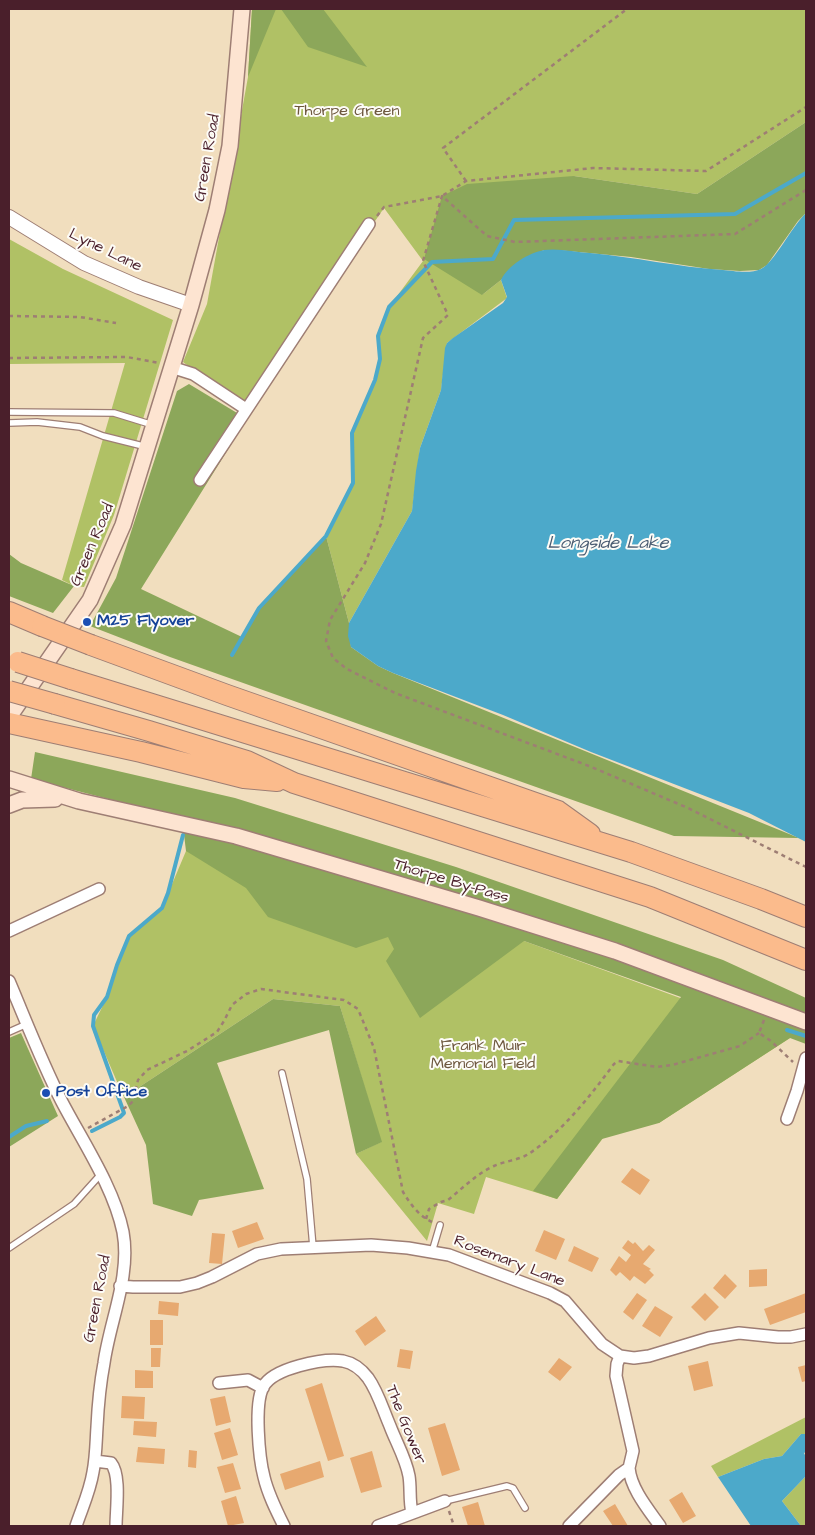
<!DOCTYPE html>
<style>
body{margin:0}
#map{position:relative;width:815px;height:1535px;overflow:hidden;background:#f1debe;font-family:"Architects Daughter",sans-serif}
canvas{display:block}
.frame{position:absolute;inset:0;border:10px solid #4a1f2b;pointer-events:none}
</style>
<div id="map">
<canvas width="815" height="1535"></canvas>
<div class="frame"></div>
</div>
<script>
const ctx = document.querySelector('canvas').getContext('2d');
ctx.lineJoin = 'round';
function fillPath(path, color) {
  ctx.fillStyle = color;
  ctx.fill(path, 'evenodd');
}
function strokePath(path, color, width, dash) {
  ctx.strokeStyle = color;
  ctx.lineWidth = width;
  ctx.lineCap = dash ? 'butt' : 'round';
  ctx.setLineDash(dash || []);
  ctx.stroke(path);
}
function drawText(font, color, halo, rows, align = 'center') {
  ctx.font = font + ' "Architects Daughter",sans-serif';
  ctx.lineWidth = 4;
  ctx.setLineDash([]);
  ctx.textBaseline = 'middle';
  ctx.strokeStyle = halo;
  ctx.fillStyle = color;
  for (const [text, x, y, turn = 0] of rows) {
    ctx.save();
    ctx.translate(x, y);
    ctx.rotate((+turn || 0) * Math.PI / 180);
    ctx.textAlign = isNaN(turn) ? turn : align;
    if (halo) ctx.strokeText(text, 0, 0);
    ctx.fillText(text, 0, 0);
    ctx.restore();
  }
}
fillPath(new Path2D(`
 M252 9H806V122L697 194 574 176 482 295 501 280 507 298 447 343 441 390 420 448 412 511 349 623 326 536 353 483 352 433 375 380 380 359 378 336 389 307 423 261 384 208 246 409 183 362 207 304 248 77Z
 M9 239 63 269 173 320 114 515 84 587 74 586 62 580 125 363 9 364Z
 M197 848 524 941 790 1038 659 1123 619 1117 557 1199 486 1177 474 1214 438 1203 427 1241 356 1154 381 1142 340 1006 273 999 124 1097 121 1091 93 1026 107 997 129 936 162 908 186 851Z
 M806 1417V1434H801L782 1456 764 1459 718 1477 711 1466Z
 M806 1476V1526H801L782 1501Z`), '#b0c165');
fillPath(new Path2D(`
 M252 9H276L248 77Z
 M281 9H323L367 67 308 47Z
 M806 122V213L798 221 767 265 759 270 740 271 709 269 631 257 557 250H544L516 264 501 280 482 295 424 259 442 196 467 184 574 176 697 194Z
 M189 384 247 419 141 589 242 637 259 608 326 536 349 623 351 647 378 666 393 673 799 838 674 836 170 657 90 626 116 578 177 391Z
 M9 554 21 563 74 586 53 613 9 596Z
 M35 752 235 798 456 867 723 960 806 998V1044L790 1038 659 1123 602 1139 557 1199 533 1191 681 997 524 941 420 1018 386 961 394 949 388 937 356 948 268 917 246 888 186 851 182 818 31 779Z
 M273 999 340 1006 382 1142 356 1154 329 1030 217 1063 264 1189 199 1200 192 1216 153 1204 146 1145 124 1097Z
 M21 1033 58 1116 9 1147V1038Z`), '#8ca75a');
fillPath(new Path2D(`
 M806 213V842L749 813 591 752 503 715 393 673 378 666 351 647 348 636 349 623 412 511 416 471 420 448 441 390 445 348 447 343 453 338 503 303 507 297 501 280C508 265 529 253 544 250 559 248 575 252 590 253 634 257 678 267 723 270 733 271 751 274 761 269 774 263 792 226 806 213Z
 M801 1434H806V1450L804 1454 806 1455V1476L782 1501 801 1526H751L718 1477 764 1459 782 1456Z`), '#4ca9ca');
strokePath(new Path2D(`
 M232 655 259 608 326 536 353 483 352 433 375 380 380 359 378 336 389 307 432 262 493 259 514 220 735 214 806 173
 M787 1030 806 1036
 M92 1131 120 1117 124 1113 93 1026 94 1015 107 997 117 965 129 936 162 908 168 893 183 835
 M9 1137 26 1126 47 1121`), '#4ca9ca', 4);
fillPath(new Path2D(`
 M632 1168 650 1180 640 1195 621 1182Z
 M257 1222 264 1239 238 1248 232 1231Z
 M544 1230 565 1239 556 1260 535 1251Z
 M212 1233 225 1234 222 1264 209 1263Z
 M628 1240 633 1244 635 1242 643 1251 649 1245 655 1250 643 1264 651 1269 649 1270 654 1275 645 1284 634 1276 630 1281 620 1272 616 1276 610 1270 619 1256 626 1262 631 1255 622 1248Z
 M574 1246 599 1258 592 1272 568 1261Z
 M767 1269V1286L749 1287V1270Z
 M725 1274 737 1286 725 1299 713 1288Z
 M637 1293 647 1300 633 1320 623 1312Z
 M705 1293 719 1307 705 1321 691 1307Z
 M806 1293V1312L770 1325 764 1309Z
 M159 1301 179 1303 178 1316 158 1314Z
 M655 1306 673 1317 660 1337 642 1326Z
 M376 1316 386 1331 365 1346 355 1331Z
 M150 1320H163V1345H150Z
 M151 1348H161L160 1367H151Z
 M400 1349 413 1351 410 1369 397 1367Z
 M559 1358 572 1367 560 1381 548 1372Z
 M708 1361 713 1386 694 1391 688 1366Z
 M806 1365V1381L802 1382 798 1367Z
 M135 1370 153 1371V1388H135Z
 M322 1383 344 1456 328 1461 305 1389Z
 M122 1396 145 1397 144 1419 121 1418Z
 M225 1396 231 1422 216 1426 210 1399Z
 M134 1421 157 1422 156 1437 133 1435Z
 M445 1423 460 1470 442 1476 428 1428Z
 M230 1428 238 1455 222 1460 214 1433Z
 M138 1447 165 1449 164 1464 136 1462Z
 M189 1450 197 1451 196 1468 188 1467Z
 M372 1451 382 1487 361 1493 350 1458Z
 M320 1461 324 1477 285 1490 280 1474Z
 M233 1463 241 1489 225 1493 217 1467Z
 M682 1492 696 1516 683 1523 669 1500Z
 M236 1496 244 1523 228 1526 221 1501Z
 M478 1502 485 1526H468L462 1507Z
 M615 1504 628 1526H613L603 1511Z`), '#e7a970');
const service = new Path2D(`
 M9 412 114 413 153 425
 M9 423 37 422 80 427 103 436 147 447
 M9 1032 27 1024
 M282 1073 307 1179 313 1247
 M9 1248 74 1204 101 1174
 M432 1252 440 1225
 M445 1501 507 1486 513 1488 525 1508`);
const minor = new Path2D(`
 M171 367 193 374 246 409
 M200 480 369 224
 M9 931 99 889
 M9 981C26 1021 42 1063 62 1102 83 1142 114 1188 123 1232 131 1276 110 1320 104 1363 100 1384 98 1406 97 1427 96 1442 96 1457 93 1472 90 1491 82 1508 76 1526
 M787 1119 797 1091 806 1058
 M120 1286 133 1287H180L197 1283 212 1277 257 1254 281 1249 371 1245 408 1248 449 1255 550 1293 565 1301 602 1344 620 1356 634 1358 649 1356 709 1338 739 1333 778 1337H791L806 1334
 M219 1383 248 1380 263 1388
 M95 1461 111 1463C121 1475 116 1510 116 1526
 M629 1468C631 1489 648 1509 660 1526
 M284 1526C276 1510 268 1494 264 1477 259 1458 254 1404 263 1387 273 1368 323 1358 343 1361 353 1363 362 1370 368 1378 378 1392 383 1410 390 1426 396 1442 406 1459 409 1476 411 1488 409 1500 412 1513
 M378 1526 445 1501
 M569 1526 619 1475 629 1468 633 1451 616 1376 617 1364 620 1356`);
const tertiary = new Path2D(`
 M9 217 84 263 139 287 191 305`);
const secondary = new Path2D(`
 M9 717 90 600 123 525 191 305 217 210 230 146 242 9
 M9 779 79 801 236 836 479 908 615 951 806 1022
 M9 805 22 800 55 799`);
const motorway = new Path2D(`
 M9 612 42 626
 M91 645 227 695 558 811 590 834
 M71 679 631 852 761 899 806 917
 M55 704 149 731 247 761 294 783 650 897 806 960
 M9 723 141 752 244 778 277 781`);
strokePath(service, '#9e7e74', 8);
strokePath(minor, '#9e7e74', 14);
strokePath(tertiary, '#9e7e74', 16);
strokePath(secondary, '#9e7e74', 18);
strokePath(motorway, '#9e7e74', 22);
strokePath(new Path2D(`
 M466 181 443 148 627 9
 M806 190 735 234 515 242 487 236 442 196 423 261 448 315 423 338 381 524 365 563 330 620 326 641 333 658 347 669 395 693 589 766 688 808 806 867
 M377 216 384 207 442 196 466 181 593 168 706 171 806 107
 M9 316 80 317 116 323
 M9 358 127 357 159 363
 M764 1020 759 1033 771 1041 793 1062
 M88 1128 128 1106 133 1101 138 1080 147 1070 187 1051 217 1032 224 1021 232 1005 246 994 261 989 344 1000 358 1009 374 1048 403 1192C411 1205 419 1216 432 1222
 M426 1219 429 1209 441 1202 448 1200C463 1188 476 1174 494 1166 505 1161 520 1160 530 1153 564 1130 590 1096 614 1064L618 1061 657 1067 672 1065 740 1046 759 1033
 M449 1511 454 1526`), '#9e7e74', 2.5, [4, 4]);
strokePath(service, '#fff', 5.5);
strokePath(minor, '#fff', 11);
strokePath(tertiary, '#fff', 14);
strokePath(secondary, '#fde4d1', 15);
strokePath(motorway, '#fbbb8c', 20);
const motorwayBridge = new Path2D(`
 M42 626 91 645
 M18 662 71 679
 M9 691 55 704`);
strokePath(motorwayBridge, '#9e7e74', 22, []);
strokePath(motorwayBridge, '#fbbb8c', 20);
for (const [x, y, r, color] of [
 [87,622,5,"#1a4fb4"],
 [46,1093,5,"#1a4fb4"]
]) {
  const dot = new Path2D();
  dot.arc(x, y, r, 0, 2 * Math.PI);
  ctx.fillStyle = color;
  ctx.fill(dot);
  strokePath(dot, '#fdfcf7', 2);
}
drawText('16px', '#6e583f', '#fdfcf7', [
 ["Thorpe Green",347,112],
 ["Frank Muir",483,1047],
 ["Memorial Field",483,1065]
]);
drawText('16px', '#4a1f2b', '#fdfcf7', [
 ["Green Road",208,158,-80],
 ["Lyne Lane",105,251,26],
 ["Green Road",93,545,-67],
 ["Thorpe By-Pass",451,882,17],
 ["Rosemary Lane",509,1262,21],
 ["Green Road",98,1299,-79],
 ["The Gower",405,1425,68]
]);
drawText('bold 16px', '#164399', '#fdfcf7', [
 ["M25 Flyover",97,622],
 ["Post Office",56,1093]
], 'left');
drawText('italic 18px', '#4b5d73', '#fdfcf7', [
 ["Longside Lake",608,544]
]);
</script>
